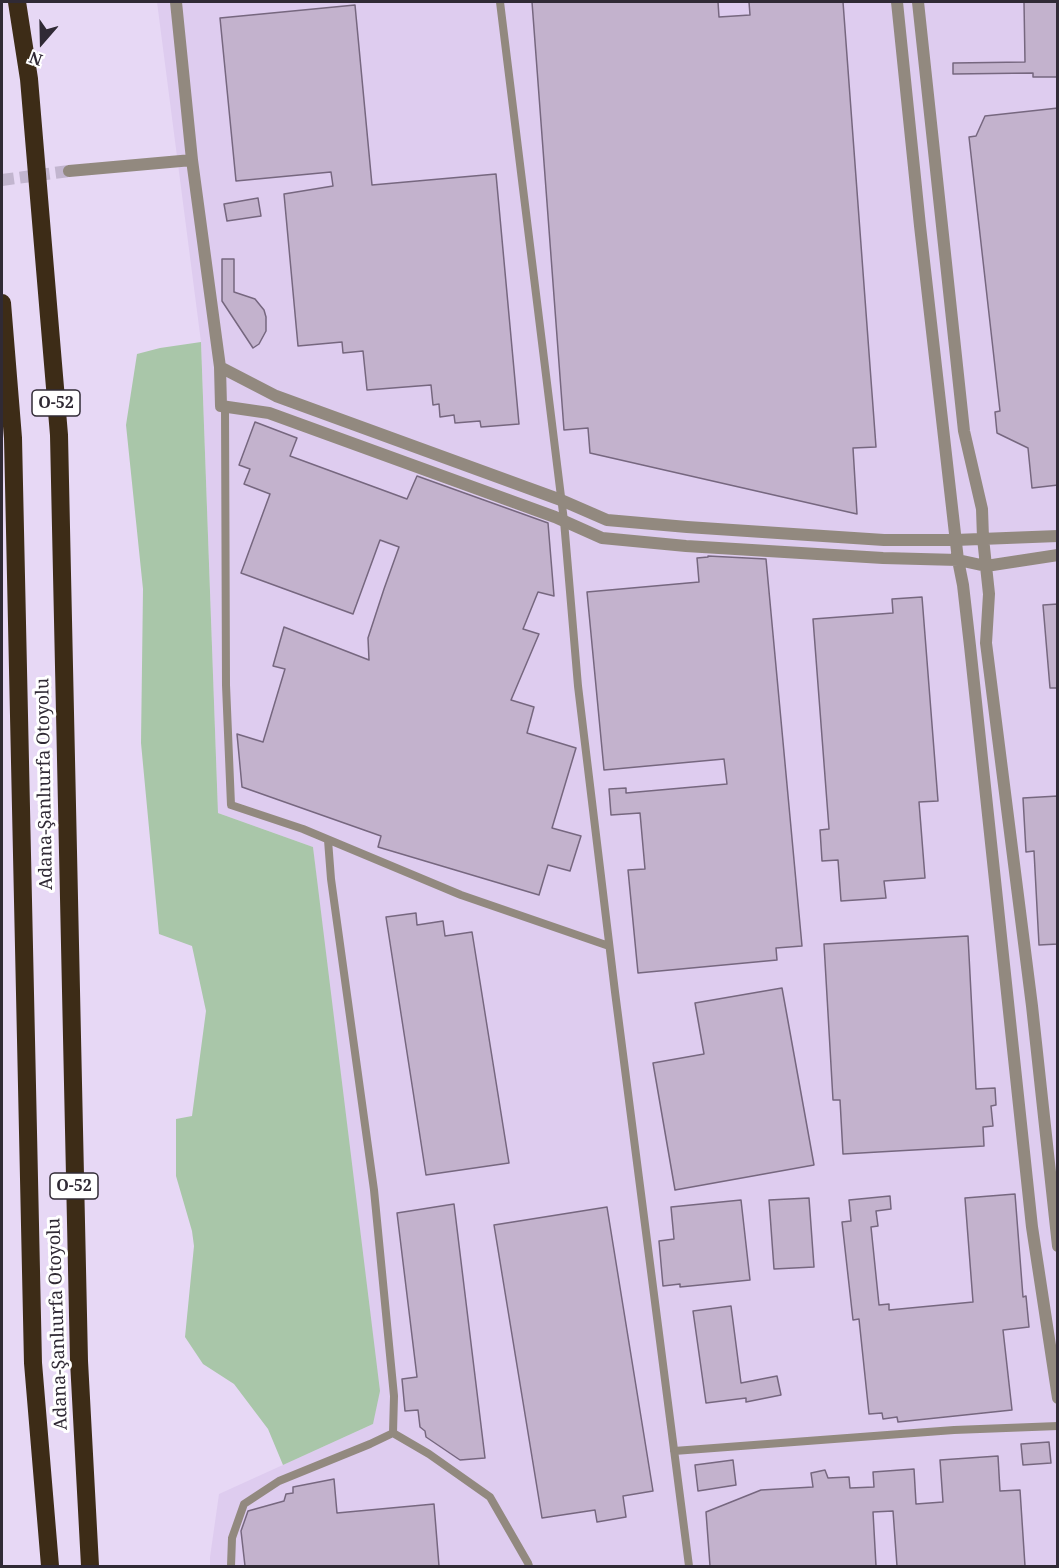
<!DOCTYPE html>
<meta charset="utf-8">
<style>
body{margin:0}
#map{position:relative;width:1059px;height:1568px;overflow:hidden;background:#e7d8f5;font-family:"Noto Serif",serif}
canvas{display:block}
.frame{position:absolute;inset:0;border:3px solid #302a35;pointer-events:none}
.north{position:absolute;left:12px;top:12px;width:60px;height:60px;-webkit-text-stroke:4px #fff;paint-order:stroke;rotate:200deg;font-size:16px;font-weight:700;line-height:24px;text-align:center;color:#302a35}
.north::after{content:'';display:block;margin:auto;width:21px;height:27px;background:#302a35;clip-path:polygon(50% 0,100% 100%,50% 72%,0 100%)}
</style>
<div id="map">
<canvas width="1059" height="1568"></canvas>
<div class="frame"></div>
<div class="north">N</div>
</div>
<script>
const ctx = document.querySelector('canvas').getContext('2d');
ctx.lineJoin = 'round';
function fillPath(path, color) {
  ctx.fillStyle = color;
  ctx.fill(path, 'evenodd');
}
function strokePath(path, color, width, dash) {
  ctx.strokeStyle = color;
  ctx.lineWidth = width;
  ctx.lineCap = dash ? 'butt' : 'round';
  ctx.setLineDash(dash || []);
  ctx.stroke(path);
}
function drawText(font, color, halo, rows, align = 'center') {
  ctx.font = font + ' "Noto Serif",serif';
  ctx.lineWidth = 6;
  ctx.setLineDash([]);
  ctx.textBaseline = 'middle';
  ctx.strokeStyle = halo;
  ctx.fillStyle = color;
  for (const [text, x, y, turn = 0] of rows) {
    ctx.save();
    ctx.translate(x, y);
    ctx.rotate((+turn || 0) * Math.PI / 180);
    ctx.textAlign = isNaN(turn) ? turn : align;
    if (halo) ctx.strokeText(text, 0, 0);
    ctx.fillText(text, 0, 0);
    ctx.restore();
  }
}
fillPath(new Path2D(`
 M157 2H1057V1566H210V1557L219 1494 373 1424 313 847 218 813 201 342Z`), '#deccef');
fillPath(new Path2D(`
 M201 342 218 813 313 847 380 1391 373 1424 283 1465 268 1429 234 1384 203 1364 185 1337 194 1246 192 1231 176 1176V1119L192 1116 206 1011 192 946 159 934 141 743 143 589 126 425 137 354 160 348Z`), '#a9c6a9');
const building = new Path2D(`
 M532 2H718L719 17 750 15 749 2H843L876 447 853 448 857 514 590 453 588 428 564 430Z
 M1024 2H1058V77H1033V73L953 74V63L1025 62Z
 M355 5 372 185 496 174 519 424 481 427 480 421 455 423 454 415 440 417 439 404 433 405 431 385 367 390 363 351 343 353 342 342 298 346 284 194 333 186 331 172 236 181 220 18Z
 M1058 108V485L1032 488 1028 448 997 433 995 412 1000 411 969 137 976 136 985 116Z
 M258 198 261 216 227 221 224 204Z
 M222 259H234V292L255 299 264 310 266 317V331L259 344 253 348 222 301Z
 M255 422 297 438 290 456 407 499 417 476 548 523 554 596 538 592 523 629 539 634 511 700 534 707 527 733 576 748 552 828 581 836 570 871 548 865 539 895 378 847 381 836 242 787 237 734 263 742 285 669 273 666 284 627 369 660 368 638 384 589 399 547 380 540 353 614 241 573 270 494 244 484 250 469 239 465Z
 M708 556 766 559 802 946 776 948 777 960 638 973 628 870 645 869 640 813 611 815 609 789 626 788V793L727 784 724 759 604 770 587 592 699 582 697 558 708 557Z
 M922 597 938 801 919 802 925 878 884 881 886 898 841 901 838 860 822 861 820 830 829 829 813 619 893 613 892 599Z
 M1058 604V688H1050L1043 605Z
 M1058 796V944L1039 945 1034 851 1026 852 1023 798Z
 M416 913 417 925 443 921 445 936 472 932 509 1163 426 1175 386 917Z
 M968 936 976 1089 995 1088 996 1105 991 1106 993 1126 983 1127 984 1146 843 1154 840 1100H833L824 944Z
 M782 988 814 1165 675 1190 653 1063 704 1054 695 1003Z
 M1015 1194 1023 1297 1026 1296 1029 1327 1003 1330 1012 1410 898 1422 897 1417 883 1419 882 1413 869 1414 859 1319 853 1320 842 1222 851 1221 849 1200 890 1196 891 1209 876 1211 878 1226 871 1227 879 1305 889 1304V1310L973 1302 965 1198Z
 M809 1198 814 1267 774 1269 769 1200Z
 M741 1200 750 1280 680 1287V1284L663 1286 659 1241 674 1239 671 1207Z
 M454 1204 485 1458 460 1460 426 1437 425 1431 420 1427 418 1410 405 1411 402 1379 417 1377 397 1213Z
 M607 1207 653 1491 623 1496 626 1517 597 1522 595 1510 542 1518 494 1225Z
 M731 1306 741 1383 777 1376 781 1395 746 1402V1398L706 1403 693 1311Z
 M1049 1442 1051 1463 1023 1465 1021 1444Z
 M998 1456 1000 1491 1020 1490 1025 1566H897L893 1511 873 1512 876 1566H710L706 1512 761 1490 813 1487 811 1473 825 1470 828 1478 849 1477 850 1488 874 1487 873 1472 914 1469 916 1504 943 1502 940 1460Z
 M733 1460 736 1485 698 1491 695 1465Z
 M334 1479 337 1513 434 1504 439 1566H245L241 1531 248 1511 284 1501 286 1494 293 1493V1487Z`);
fillPath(building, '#c3b2cd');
strokePath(building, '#76677f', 1.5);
strokePath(new Path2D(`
 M2 180 69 171`), '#c2b5cf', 12, [12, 6]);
strokePath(new Path2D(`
 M500 2 564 521 578 686 615 992 689 1566
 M225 407 226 685 231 805 303 829 461 895 609 946
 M328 840 331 879 374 1190 394 1396 393 1433
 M393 1433 429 1454 490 1497 528 1563 529 1566
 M674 1451 954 1430 1058 1426
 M231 1566 232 1538 244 1504 279 1481 370 1444 393 1433`), '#92897f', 8);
strokePath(new Path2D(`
 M176 2 192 160 220 367 221 406 269 413 555 517 602 538 686 546 883 558 958 560 986 566 1058 555
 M897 2 920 226 958 560 963 585 970 646 1032 1227 1058 1398
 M918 2 964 431 982 509 983 538 989 594 986 643 1032 1006 1058 1246
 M69 171 192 160
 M220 367 276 396 561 500 607 520 687 527 884 540H955L1058 536`), '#92897f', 12);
strokePath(new Path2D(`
 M17 2 29 79 59 435 79 1361 90 1566
 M2 303 13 438 33 1363 50 1566`), '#3d2c17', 18);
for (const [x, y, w] of [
 [56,403,48],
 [74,1186,48]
]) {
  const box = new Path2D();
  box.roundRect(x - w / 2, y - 13, w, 26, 4.5);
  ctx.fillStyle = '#fff';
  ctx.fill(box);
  strokePath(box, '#302a35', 1.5);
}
drawText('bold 16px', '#302a35', null, [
 ["O-52",56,403],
 ["O-52",74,1186]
]);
drawText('18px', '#302a35', '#fff', [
 ["Adana-Şanlıurfa Otoyolu",45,784,-91],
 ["Adana-Şanlıurfa Otoyolu",58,1324,-92]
]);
</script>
